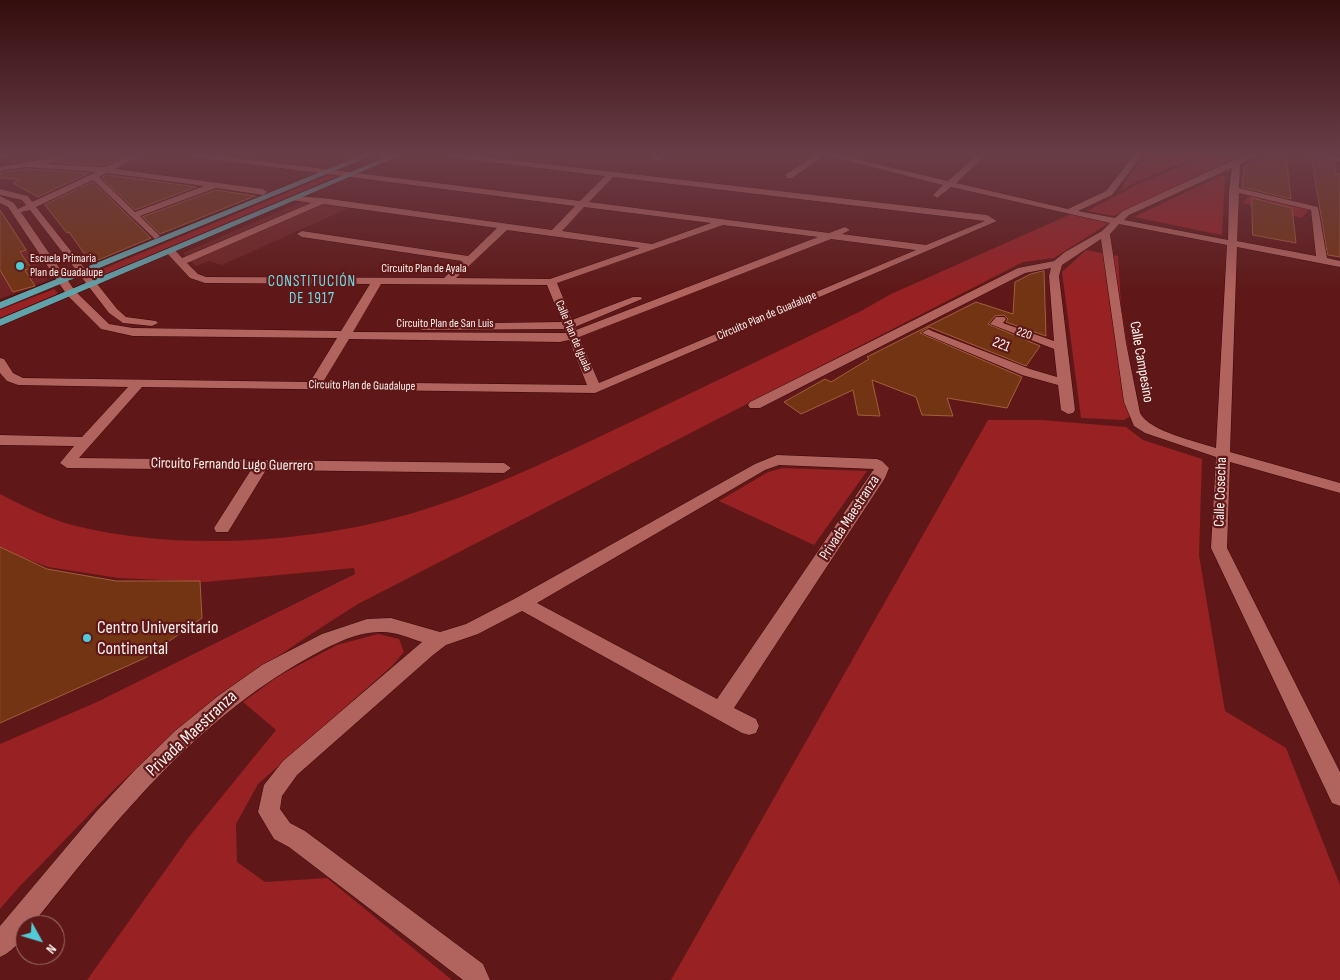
<!DOCTYPE html>
<meta charset="utf-8">
<style>
body{margin:0}
#map{position:relative;width:1340px;height:980px;overflow:hidden;background:#5f1817;font-family:"Sofia Sans Condensed",sans-serif}
canvas{display:block}
.north{position:absolute;left:15px;top:915px;width:50px;height:50px;box-sizing:border-box;background:#5f1817;border:1px solid #9d6e6d;border-radius:50%;rotate:129deg;font-size:14px;font-weight:700;line-height:20px;text-align:center;color:#f9f0ee}
.north::after{content:'';display:block;margin:auto;width:18px;height:22px;background:#52cbd9;clip-path:polygon(50% 0,100% 100%,50% 72%,0 100%)}
</style>
<div id="map">
<canvas width="1340" height="980"></canvas>
<div class="north">N</div>
</div>
<script>
const ctx = document.querySelector('canvas').getContext('2d');
ctx.lineJoin = 'round';
function fillPath(path, color) {
  ctx.fillStyle = color;
  ctx.fill(path, 'evenodd');
}
function strokePath(path, color, width, dash) {
  ctx.strokeStyle = color;
  ctx.lineWidth = width;
  ctx.lineCap = dash ? 'butt' : 'round';
  ctx.setLineDash(dash || []);
  ctx.stroke(path);
}
function drawText(font, color, halo, rows, align = 'center') {
  ctx.font = font + ' "Sofia Sans Condensed",sans-serif';
  ctx.lineWidth = 4.5;
  ctx.setLineDash([]);
  ctx.textBaseline = 'middle';
  ctx.strokeStyle = halo;
  ctx.fillStyle = color;
  for (const [text, x, y, turn = 0] of rows) {
    ctx.save();
    ctx.translate(x, y);
    ctx.rotate((+turn || 0) * Math.PI / 180);
    ctx.textAlign = isNaN(turn) ? turn : align;
    if (halo) ctx.strokeText(text, 0, 0);
    ctx.fillText(text, 0, 0);
    ctx.restore();
  }
}
fillPath(new Path2D(`
 M303 201 349 208 222 265 209 261 196 266 183 253Z
 M3 213 48 280 0 299V214Z`), '#702322');
fillPath(new Path2D(`
 M1145 155H1199L1132 184 1121 191 1124 183Z
 M1208 155H1241L1114 216 1087 211 1136 185Z
 M330 175 335 177 102 276 96 277 93 273Z
 M1222 175 1225 176 1222 235 1134 217Z
 M1250 194 1309 209 1302 218 1243 203Z
 M1071 214 1109 223 1054 258 1023 262 358 604C286 649 220 695 156 751 109 791 64 842 19 887L0 909V744L97 702 355 574 354 568 205 582 118 578 48 567 0 549V494C25 507 49 519 76 526 186 553 329 542 435 506 505 483 571 450 637 419 712 383 787 347 861 311L891 294Z
 M1086 250 1118 256 1121 305 1138 412 1124 420 1081 418 1062 272Z
 M54 289 58 293 54 296 0 319V310Z
 M988 420H1041L1126 427 1143 440 1202 459 1199 555 1225 711 1286 748 1340 885V980H671Z
 M783 468 867 471 814 545 719 501 768 472Z
 M378 634 399 639 404 652 392 666 258 784 236 824 237 862 265 882 327 878 452 980H87L189 837 276 730 243 702 278 676 337 645Z`), '#972123');
const building = new Path2D(`
 M89 155H128L105 165 58 163Z
 M1279 155H1286L1291 199 1242 187 1244 167Z
 M1312 159 1334 162 1336 173 1340 174V257L1328 255Z
 M25 169 89 173 38 197 13 183 19 179 0 178V173Z
 M107 175 168 183 196 187 135 210 102 178Z
 M93 182 151 238 91 263 69 232 67 233 45 205Z
 M216 190 255 196 160 234 143 217Z
 M1252 198 1292 208 1296 243 1253 235Z
 M0 210 26 250 20 252 31 268 25 270 35 286 13 292 0 270Z
 M1044 271 1046 336 1006 322 1008 319 1004 315 995 316 988 324 1040 346 1026 366 929 327 920 333 1022 377 1007 408 947 398 953 416 922 415 916 397 872 380 880 416 858 415 853 390 801 414 784 402 825 379 831 382 869 359 867 357 976 302 1013 314 1015 282 1031 274Z
 M0 547 47 569 116 581H200L202 618 145 658 0 723Z`);
fillPath(building, '#733413');
strokePath(building, '#a45e3d', 1);
const minor = new Path2D(`
 M0 155H10L0 159Z
 M67 155H84L44 164 105 167 132 155H142L115 169 263 189 267 192 263 195 216 188 140 216 160 236 155 239 93 180 36 207 117 309 126 317 156 321 158 323 152 326 123 323 109 313 30 210 21 212 75 291 109 324 133 328 341 331 370 284 205 283 190 278 165 251 174 249 182 258 311 203 292 200V196L323 198 552 230 575 206 195 157 191 155H213L580 201 605 176 448 157 444 155H467L987 215 997 221 595 393 142 387 79 458 504 463 511 468 504 473 266 470 228 532H216L214 528 251 470 67 468 60 463 74 446 0 445V435L82 437 128 387 18 385 7 381 0 373V358L4 359 13 373 23 378 310 382 337 338 133 336 101 329 67 295 8 207 0 203V196L14 203 18 209 26 205 22 200 0 195V189L28 196 32 202 96 172 25 167 0 171V167ZM107 173 204 186 135 212 99 177ZM613 177 985 221 926 245 842 234 850 230 845 227 829 233 589 202ZM323 204 497 228 468 256 302 231 297 234 302 237 462 261 444 278 206 277 198 274 187 263ZM584 207 711 223 652 244 562 231ZM723 225 818 237 576 330 575 327 642 299 641 297H633L572 320 557 283ZM507 230 640 248 550 279 456 278ZM831 239 916 250 599 383 579 337ZM381 284 547 285 562 322 422 324 416 327 422 330 565 329 566 333 353 332ZM349 339 560 342 569 340 587 385 323 382Z
 M657 155H667L660 160H654L653 158Z
 M816 155H825L792 178H786V174Z
 M825 155H838L948 181 977 155H986L956 183 1068 209 1106 191 1134 155H1142L1112 195 1078 211 1115 218 1123 211 1233 160 1247 155H1257L1240 164 1239 188 1318 207 1327 258 1340 261V267L1237 247 1230 452 1340 483V493L1230 462 1227 548 1340 772V806L1332 803 1211 548 1216 457 1145 433 1134 426 1124 402 1101 239 1062 265 1059 276 1075 410 1073 413 1068 414 1061 410 1058 385 1022 375 922 333 928 329 932 331 1030 369 1057 377 1054 349 990 324 996 317H1004L1006 319 1003 323 1054 341 1049 276 1051 268 1025 273 760 408H750L748 405 750 402 1018 268 1054 261 1065 252 1102 231 1110 223 951 187 937 198 933 195 943 185ZM1232 168 1229 189 1228 240 1124 220 1129 215ZM1239 193 1311 210 1316 256 1237 241ZM1119 224 1227 245 1216 448C1197 442 1149 431 1140 413L1126 343 1110 234Z
 M1308 155 1340 157V161L1312 157Z
 M777 455 877 459 882 461 889 468 885 478 734 708 756 719 759 726 756 733 749 735 742 733 522 611 478 634 446 645 433 655 297 775 282 796 280 809 290 823 305 831 483 964 490 980H463L289 847 274 839 258 812 264 785 283 761 422 642C409 638 396 632 382 632 356 631 330 646 308 658 194 721 112 825 32 925H25C25 939 12 952 0 957V926L96 812 135 770 175 731 218 696 262 665 322 634 367 619 391 618 440 632 466 624 516 598 755 464ZM779 465 874 469 717 699 537 603 765 470Z`);
const major = new Path2D(`
 M362 155H373L0 309V302Z
 M391 155H401L0 326V319Z`);
strokePath(minor, '#3a0507', 1);
strokePath(major, '#3a0507', 1);
fillPath(minor, '#b1635d');
fillPath(major, '#61a3aa');
const sky = ctx.createLinearGradient(0, 0, 0, 292);
sky.addColorStop(0, '#340d0d');
sky.addColorStop(0.53, '#693d47');
sky.addColorStop(1, '#693d4700');
ctx.fillStyle = sky;
ctx.fillRect(0, 0, 1340, 292);
for (const [x, y, r, color] of [
 [20,266,5,"#52cbd9"],
 [87,638,5,"#52cbd9"]
]) {
  const dot = new Path2D();
  dot.arc(x, y, r, 0, 2 * Math.PI);
  ctx.fillStyle = color;
  ctx.fill(dot);
  strokePath(dot, '#5f1817', 2);
}
drawText('12px', '#f9f0ee', '#5f1817', [
 ["Escuela Primaria",30,259],
 ["Plan de Guadalupe",30,273]
], 'left');
drawText('12px', '#f9f0ee', '#5f1817', [
 ["Circuito Plan de Ayala",424,269],
 ["Circuito Plan de Guadalupe",767,316,-23],
 ["Circuito Plan de San Luis",445,324],
 ["220",1024,334,19],
 ["Calle Plan de Iguala",573,336,67],
 ["Circuito Plan de Guadalupe",362,386,1]
]);
ctx.letterSpacing = '1px';
drawText('15px', '#71dce8', '#5f1817', [
 ["CONSTITUCIÓN",312,282],
 ["DE 1917",312,299]
]);
ctx.letterSpacing = '0px';
drawText('15px', '#f9f0ee', '#5f1817', [
 ["221",1001,345,22],
 ["Calle Campesino",1141,362,80],
 ["Circuito Fernando Lugo Guerrero",232,465,1],
 ["Calle Cosecha",1221,492,-88],
 ["Privada Maestranza",850,518,-57]
]);
drawText('18px', '#f9f0ee', '#5f1817', [
 ["Centro Universitario",97,628],
 ["Continental",97,649]
], 'left');
drawText('18px', '#f9f0ee', '#5f1817', [
 ["Privada Maestranza",192,734,-43]
]);
</script>
